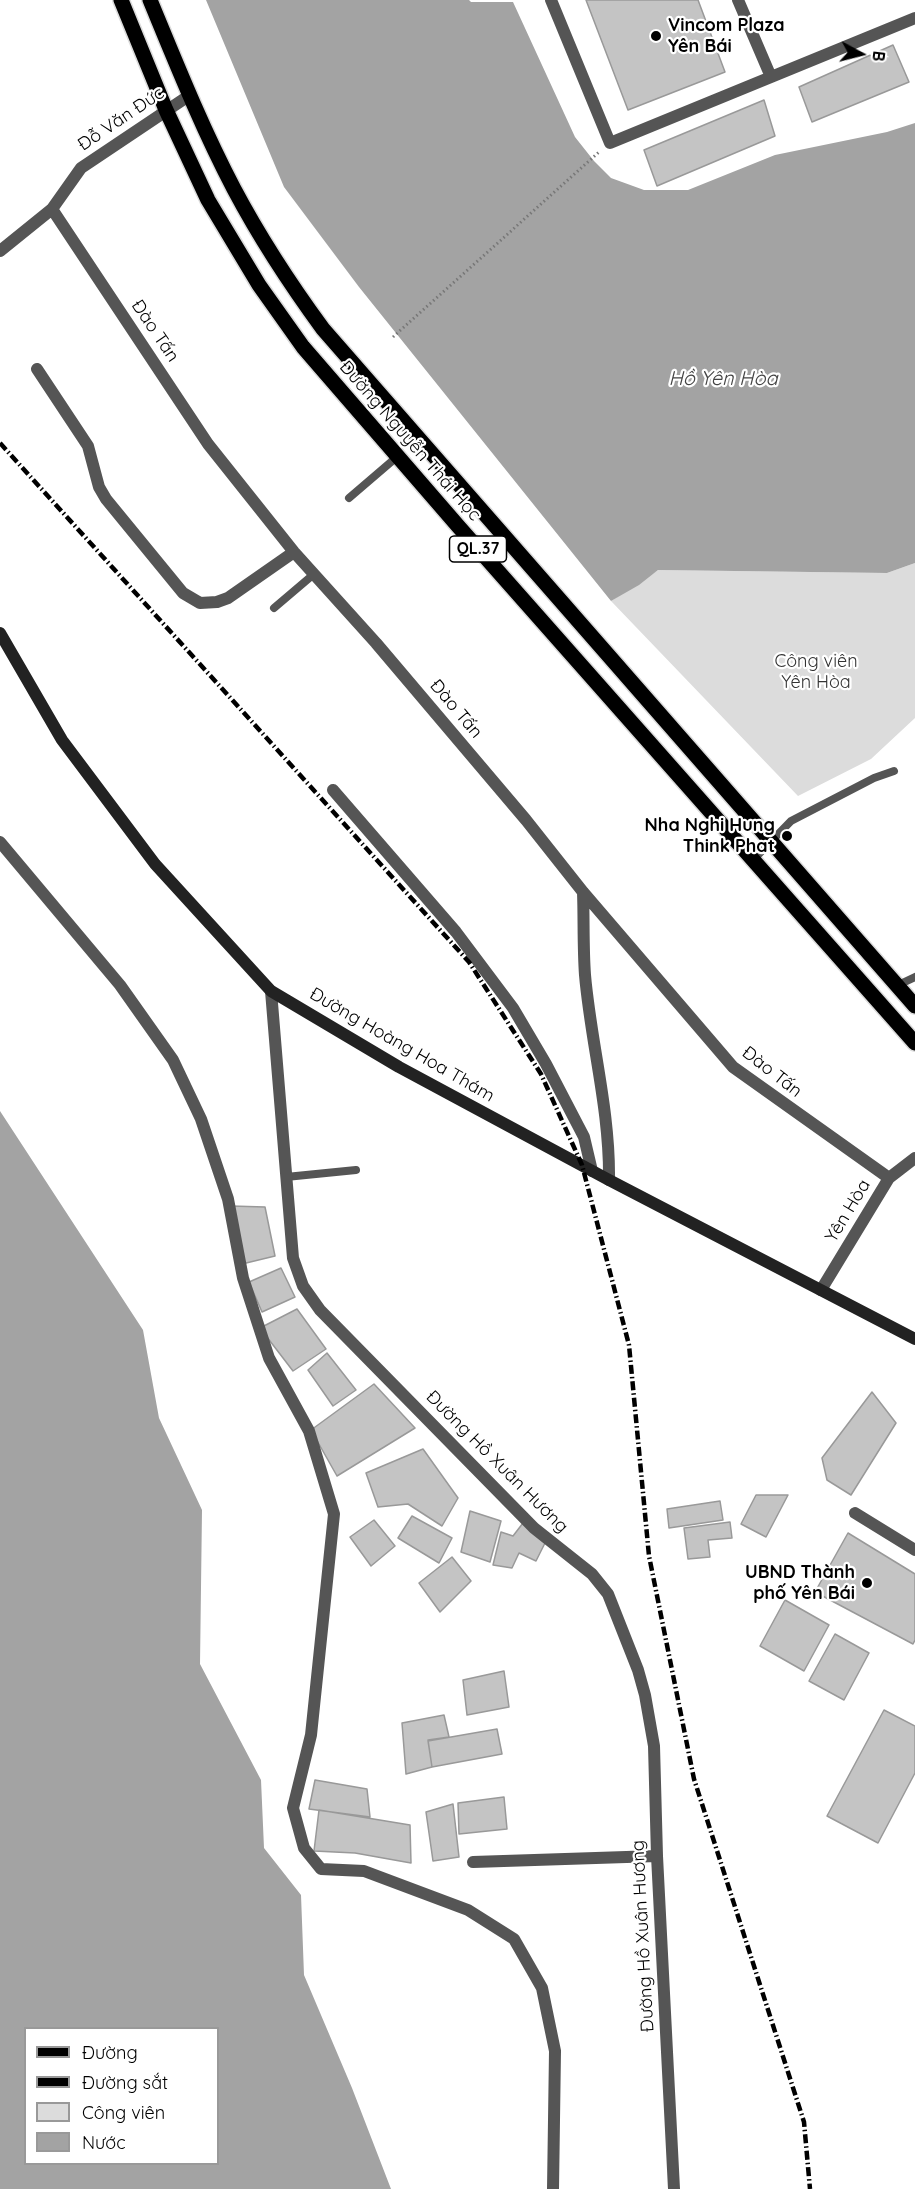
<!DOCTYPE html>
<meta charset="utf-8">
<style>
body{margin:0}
#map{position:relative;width:915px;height:2189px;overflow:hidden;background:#fff;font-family:Quicksand,sans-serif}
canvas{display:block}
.legend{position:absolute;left:24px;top:2027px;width:195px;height:138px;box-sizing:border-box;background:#fff;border:2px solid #999;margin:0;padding:8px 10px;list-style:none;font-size:18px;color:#000}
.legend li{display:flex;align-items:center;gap:12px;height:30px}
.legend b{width:30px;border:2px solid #999}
.north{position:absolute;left:831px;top:24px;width:60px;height:60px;-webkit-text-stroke:4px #fff;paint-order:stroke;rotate:97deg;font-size:16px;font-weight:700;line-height:24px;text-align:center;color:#000}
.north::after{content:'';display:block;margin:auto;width:21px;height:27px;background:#000;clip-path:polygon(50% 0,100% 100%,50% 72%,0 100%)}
</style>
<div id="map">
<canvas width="915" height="2189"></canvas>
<ul class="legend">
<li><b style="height:8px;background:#000"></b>Đường</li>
<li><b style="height:8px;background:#000"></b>Đường sắt</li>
<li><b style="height:16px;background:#dcdcdc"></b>Công viên</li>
<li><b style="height:16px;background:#a3a3a3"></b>Nước</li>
</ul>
<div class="north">B</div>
</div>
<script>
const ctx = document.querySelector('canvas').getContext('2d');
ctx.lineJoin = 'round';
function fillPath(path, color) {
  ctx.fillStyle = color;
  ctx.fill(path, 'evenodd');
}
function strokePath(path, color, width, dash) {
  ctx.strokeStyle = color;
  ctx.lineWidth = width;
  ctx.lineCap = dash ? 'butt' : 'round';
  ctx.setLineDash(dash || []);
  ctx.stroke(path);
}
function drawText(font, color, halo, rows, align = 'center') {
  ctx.font = font + ' Quicksand,sans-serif';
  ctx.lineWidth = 4.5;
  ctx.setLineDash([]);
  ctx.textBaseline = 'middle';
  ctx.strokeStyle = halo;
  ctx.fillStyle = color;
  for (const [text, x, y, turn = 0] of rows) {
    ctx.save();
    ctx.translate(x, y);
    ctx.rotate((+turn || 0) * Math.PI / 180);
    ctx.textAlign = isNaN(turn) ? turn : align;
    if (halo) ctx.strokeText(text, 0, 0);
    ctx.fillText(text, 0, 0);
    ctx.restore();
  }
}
fillPath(new Path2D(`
 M915 563V718L871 759 798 796 611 601 658 570 887 573Z`), '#dcdcdc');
fillPath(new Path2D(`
 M206 0H469L471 2H513L575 137 594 161 611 178 644 190H688L775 155 887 132 915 123V563L887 573 658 570 639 585 611 601 359 287 284 187Z
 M0 1111 143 1330 159 1418 202 1510 200 1664 261 1780 264 1848 301 1895 304 1975 352 2088 391 2189H0ZM218 2028V2164H26V2028Z`), '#a3a3a3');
const building = new Path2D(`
 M586 0H698L725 72 628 110Z
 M893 45 909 82 812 122 799 87Z
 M764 100 775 136 657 186 644 150Z
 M231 1206 265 1207 275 1256 242 1264Z
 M281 1268 295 1297 262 1312 249 1282Z
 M297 1309 326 1349 293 1371 260 1328Z
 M327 1353 356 1390 333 1406 308 1370Z
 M374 1384 415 1428 337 1476 311 1430Z
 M872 1392 896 1423 851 1495 827 1480 822 1458Z
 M423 1449 458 1498 442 1526 408 1504 378 1507 366 1473Z
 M756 1495H788L766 1537 741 1524Z
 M720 1501 723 1520 669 1528 667 1509Z
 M470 1511 501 1521 490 1562 461 1552Z
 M412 1516 452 1538 439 1563 398 1538Z
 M374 1520 395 1546 371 1566 350 1537Z
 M730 1522 732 1538 708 1540 710 1557 688 1559 684 1528Z
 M523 1523 545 1543 536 1561 519 1553 512 1568 493 1565 501 1532 513 1536Z
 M848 1533 915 1574V1640L913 1644 815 1592Z
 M452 1557 471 1581 440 1612 419 1583Z
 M785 1600 829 1625 804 1671 760 1646Z
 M835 1634 869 1653 844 1700 809 1681Z
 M504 1671 509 1707 467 1715 463 1680Z
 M884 1710 915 1726V1773L878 1843 827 1816Z
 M444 1715 449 1737 428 1740 432 1767 406 1774 402 1723Z
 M497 1729 502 1754 432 1767 428 1741Z
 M315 1780 367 1789 370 1817 309 1809Z
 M504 1797 507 1829 459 1834 458 1803Z
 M453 1804 459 1857 433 1861 426 1812Z
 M319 1810 410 1825 411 1863 355 1853 314 1851Z`);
fillPath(building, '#c4c4c4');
strokePath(building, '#999', 1.5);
const primary = new Path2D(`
 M121 0 166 110 208 200 259 285 303 347 458 526 915 1043
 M150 0C176 63 202 128 234 189 260 238 290 284 323 329L915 1006`);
strokePath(primary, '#dbdbdb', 18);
strokePath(new Path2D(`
 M393 337 599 152`), '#777', 3, [1.5, 3]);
strokePath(new Path2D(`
 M349 498 398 456
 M274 608 314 574
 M752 861 791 821 874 778 894 771
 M896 986 915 977
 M286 1177 356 1170`), '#555', 8);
strokePath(new Path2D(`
 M551 0 610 143 915 18
 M738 0 771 77
 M52 209 208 444 294 552 376 643 526 820 583 892 733 1067 889 1178
 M0 251 52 209 81 168 190 95
 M37 369 88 446 99 487 106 499 183 593 200 603 217 602 228 598 294 552
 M333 790 456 932 513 1008 546 1064 584 1137 592 1171
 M0 842 120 985 173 1060 201 1119 228 1199 243 1278 269 1358 309 1431 334 1514 311 1735 293 1808 304 1848 321 1869 364 1871 468 1910 514 1939 542 1988 555 2051 553 2189
 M583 892C584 919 583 947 585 975 591 1044 610 1110 609 1180
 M271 991 293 1258 303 1286 320 1310 534 1528 592 1574 608 1594 638 1670 645 1695 654 1746 657 1856 674 2189
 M821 1290 889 1178 915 1158
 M855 1513 915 1550
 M473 1862 657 1856`), '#555', 12);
strokePath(new Path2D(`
 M0 633 62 740 155 864 271 991 399 1067 609 1180 915 1339`), '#222', 12);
strokePath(primary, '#000', 15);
strokePath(new Path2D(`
 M0 443 469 962 541 1074 582 1165 629 1345 649 1556 694 1779 804 2122 810 2189`), '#000', 4.5, [9, 3, 1.5, 3]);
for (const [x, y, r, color] of [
 [656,36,6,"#000"],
 [787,836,6,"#000"],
 [867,1583,6,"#000"]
]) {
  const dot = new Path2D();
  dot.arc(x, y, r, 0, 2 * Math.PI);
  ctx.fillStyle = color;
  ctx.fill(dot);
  strokePath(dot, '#fff', 2);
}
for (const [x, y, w] of [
 [478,549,57]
]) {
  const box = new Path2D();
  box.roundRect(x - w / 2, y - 13, w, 26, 4.5);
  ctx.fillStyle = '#fff';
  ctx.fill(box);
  strokePath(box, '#000', 1.5);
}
drawText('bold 16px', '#000', null, [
 ["QL.37",478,549]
]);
drawText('bold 18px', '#000', '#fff', [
 ["Vincom Plaza",668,26,"left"],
 ["Yên Bái",668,47,"left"],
 ["Nha Nghi Hung",775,826],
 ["Think Phat",775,847],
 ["UBND Thành",855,1573],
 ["phố Yên Bái",855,1594]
], 'right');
drawText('18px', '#000', '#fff', [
 ["Đỗ Văn Đức",121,119,-34],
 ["Đào Tấn",155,331,56],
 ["Đường Nguyễn Thái Học",410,441,49],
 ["Đào Tấn",456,709,50],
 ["Đường Hoàng Hoa Thám",402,1045,30],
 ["Đào Tấn",772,1072,38],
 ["Yên Hòa",848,1211,-59],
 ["Đường Hồ Xuân Hương",497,1462,45],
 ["Đường Hồ Xuân Hương",643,1936,-93]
]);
drawText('18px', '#333', '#fff', [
 ["Công viên",816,662],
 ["Yên Hòa",816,683]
]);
drawText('italic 20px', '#444', '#fff', [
 ["Hồ Yên Hòa",723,379]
]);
</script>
